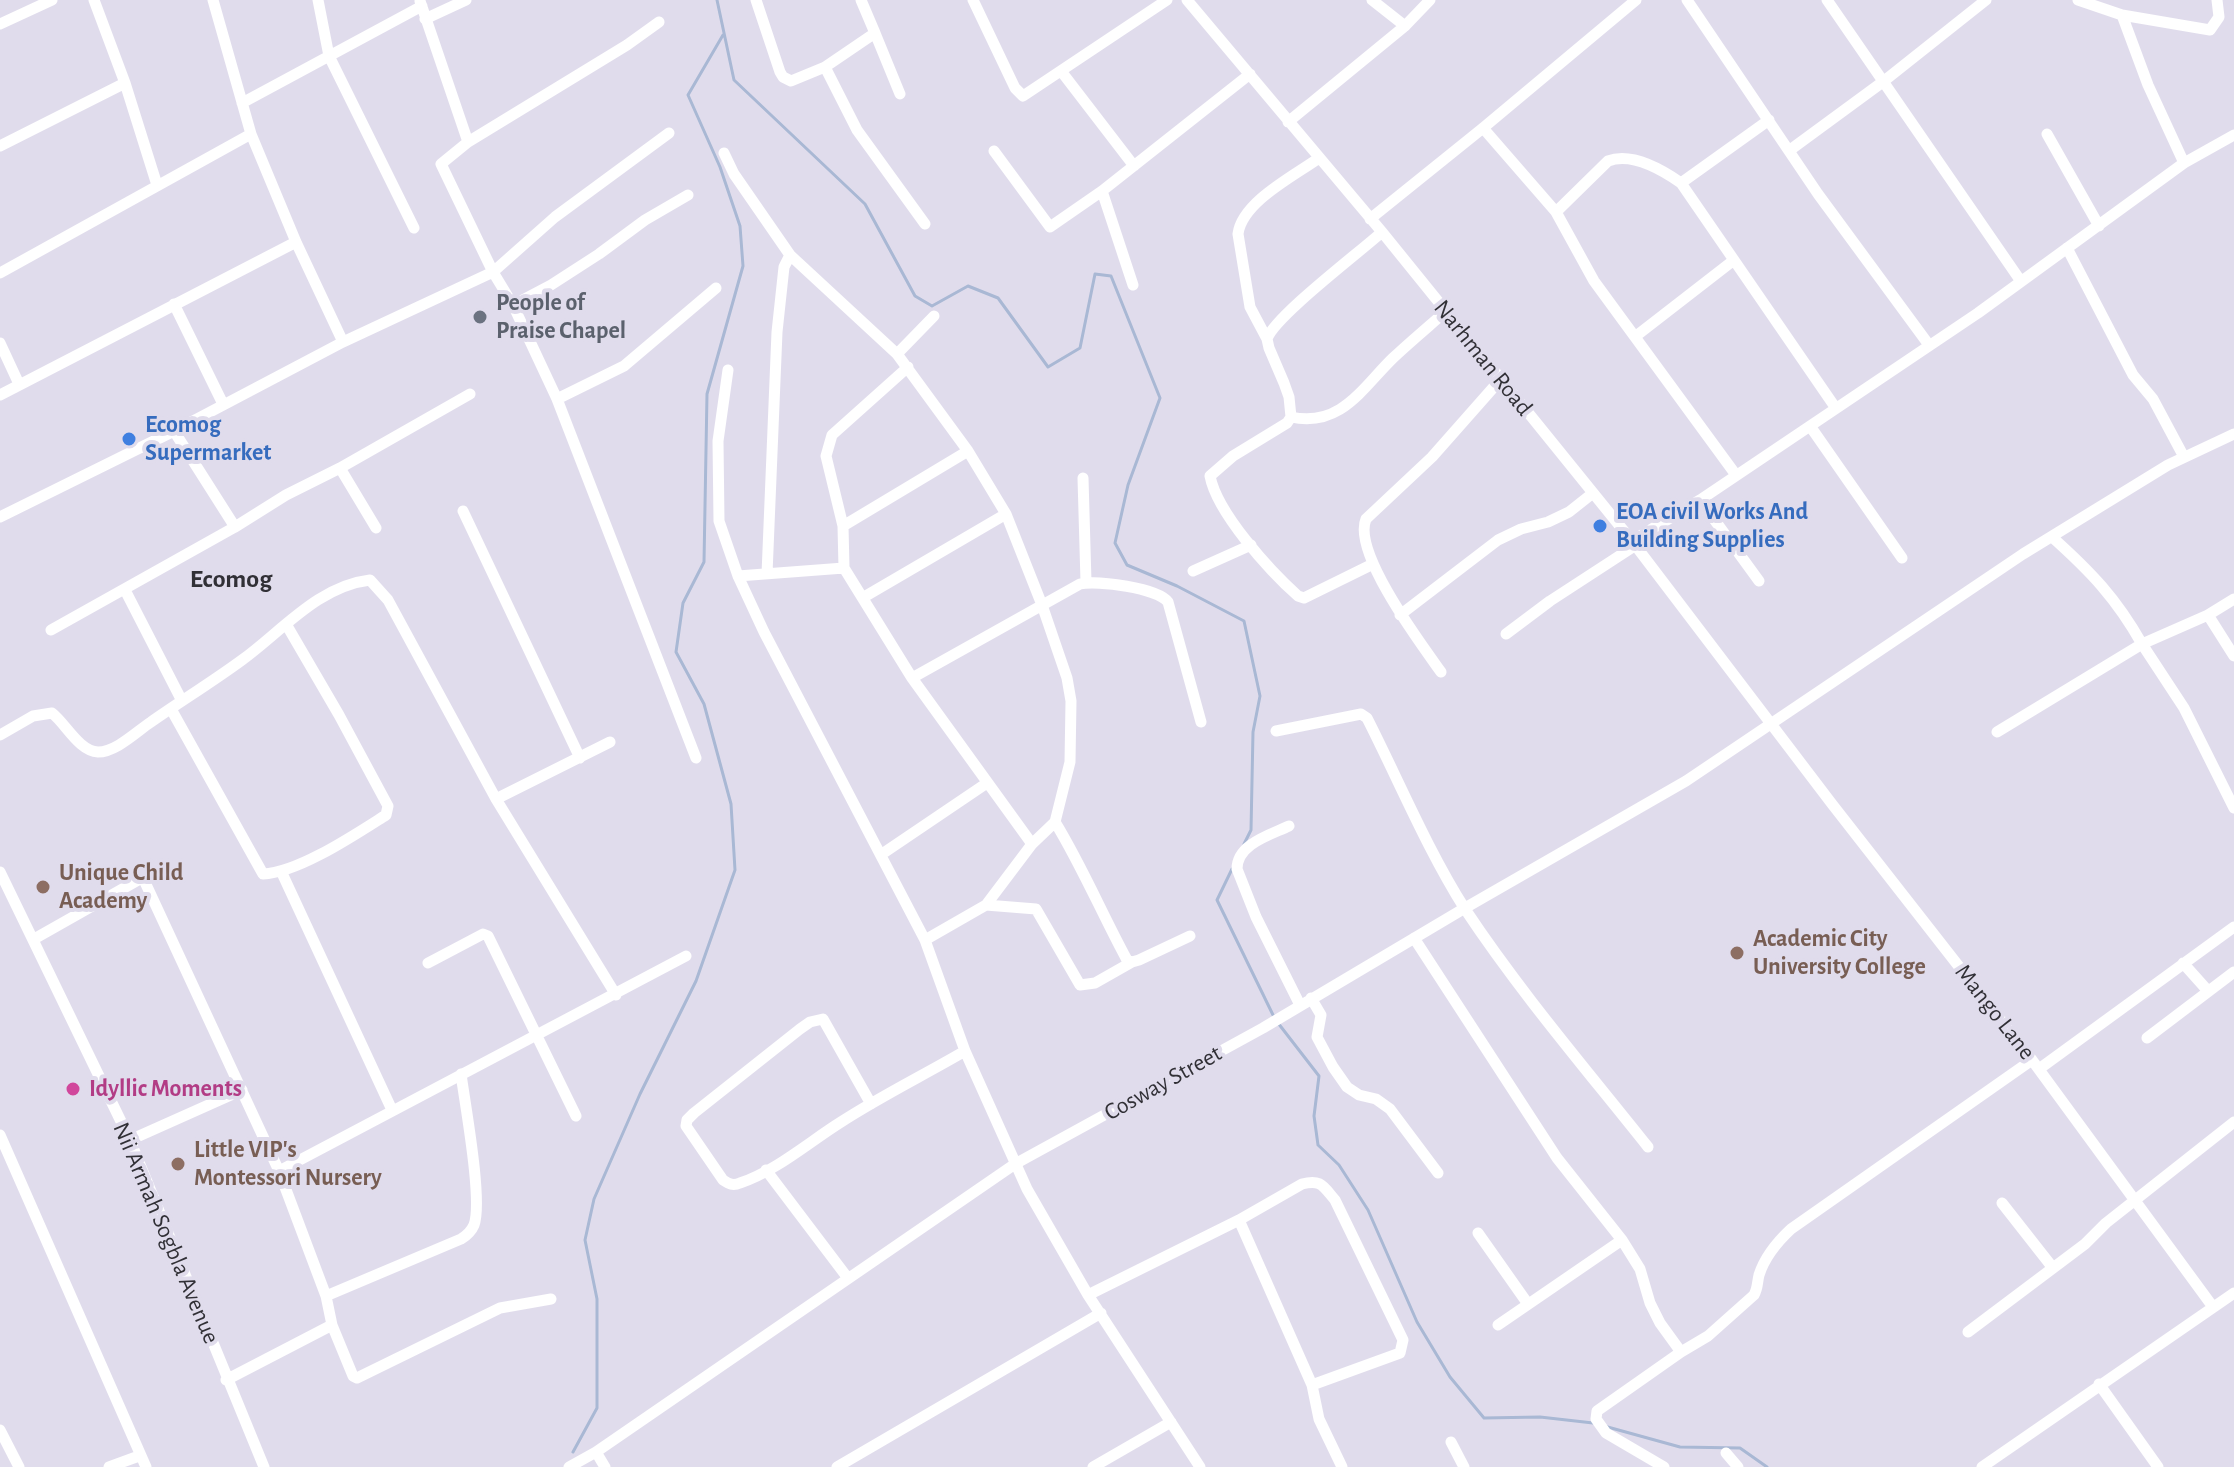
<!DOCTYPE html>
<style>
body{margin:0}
canvas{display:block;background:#e0dcec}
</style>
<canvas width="2234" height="1467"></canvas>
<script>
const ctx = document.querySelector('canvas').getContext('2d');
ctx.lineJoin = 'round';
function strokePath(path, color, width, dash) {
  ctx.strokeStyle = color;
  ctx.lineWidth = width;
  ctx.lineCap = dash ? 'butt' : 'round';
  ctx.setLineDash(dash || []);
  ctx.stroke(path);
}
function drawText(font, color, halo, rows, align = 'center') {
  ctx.font = font + ' "Alegreya Sans",sans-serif';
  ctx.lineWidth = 8;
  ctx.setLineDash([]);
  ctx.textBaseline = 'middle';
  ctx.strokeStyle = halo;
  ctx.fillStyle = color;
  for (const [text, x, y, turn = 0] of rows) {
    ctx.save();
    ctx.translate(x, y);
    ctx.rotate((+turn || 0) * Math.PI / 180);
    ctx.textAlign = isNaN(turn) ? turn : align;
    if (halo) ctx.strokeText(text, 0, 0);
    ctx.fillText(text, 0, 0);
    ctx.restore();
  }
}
strokePath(new Path2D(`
 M717 0 734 80 865 204 915 296 932 306 968 286 998 298 1048 367 1080 348 1095 274 1111 276 1160 398 1128 485 1115 543 1127 565 1177 586 1244 621 1260 696 1253 732 1251 830 1244 844
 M1232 869 1217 900 1274 1017
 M1278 1023 1319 1076 1314 1116 1318 1145 1339 1165 1368 1210 1417 1322 1450 1377 1484 1418 1540 1417 1593 1423
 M1604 1426 1680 1447 1740 1448 1767 1467
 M573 1452 597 1408V1299L585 1240 594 1199 640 1094 696 981 735 870 731 804 704 704 676 652 683 603 704 562 707 394 743 266 740 226 720 167 688 95 723 35`), '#a9b8d4', 3);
strokePath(new Path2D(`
 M94 0 125 83 157 185
 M213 0 251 134 296 242 343 342
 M318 0 329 56 414 228
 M756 0 780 72 783 77 791 81 825 67 875 33 861 0
 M973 0 1015 88 1023 96 1167 0
 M1187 0 1382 232 1632 541 1832 804 2032 1060 2213 1307
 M1372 0 1405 26
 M1687 0 1818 194 1929 345
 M1827 0 2020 280
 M2078 0 2122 15 2210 30 2219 17 2217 0
 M420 1 468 142
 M2122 15 2148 85 2184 163
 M425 19 466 0
 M659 22 627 45 468 142 441 164 493 272 513 305 557 399 696 758
 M0 24 52 0
 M875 33 900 94
 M825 67 857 130 925 224
 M1061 71 1134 166
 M242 103 422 6
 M1288 122 1405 26 1430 0
 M1483 128 1556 212 1594 281 1736 475
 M2047 134 2099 226
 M0 146 125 83
 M1790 150 1884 81 1986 0
 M994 151 1050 227 1102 191 1250 74
 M724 153 734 174 790 255 897 354 968 451 1006 514 1042 605 1067 678 1071 701 1070 762 1055 822 1032 844 986 905 925 940
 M1319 158C1294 176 1242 202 1238 234L1250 307 1267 339 1269 348 1284 383 1289 397 1291 417 1287 423 1233 456 1210 476C1217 513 1270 571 1298 596L1304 598 1373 564
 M1681 183 1769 120
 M1102 191 1133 285
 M1556 212 1608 161C1632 152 1661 169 1681 183L1835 407
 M1370 219 1483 128 1636 0
 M2067 248 2133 375 2153 399 2184 457
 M0 273 251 134
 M174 304 223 404
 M513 305 551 285 599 254 645 220 688 195
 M1636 336 1734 260
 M1267 339C1274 317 1360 252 1382 232
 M0 343 19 384
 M897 354 934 316
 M908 367 832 435 826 456 843 526 844 568 912 678 1032 844
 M728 370 718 441 719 521 738 576 764 632 925 940 965 1051 1027 1189 1088 1295 1200 1467
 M0 395 296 242
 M557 399 624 366 716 288
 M1291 417C1341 428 1363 387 1393 358 1410 342 1428 327 1445 312
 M1810 426 1902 558
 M174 431 235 527
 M340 468 376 528
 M1083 478 1086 582
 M1700 500 1759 581
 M463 511 580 758
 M0 517 174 431 343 342 493 272 555 217 669 133
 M843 526 968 451
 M2052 537C2091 572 2116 598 2142 644L2208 615 2234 599
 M1632 541 1700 500 1978 313 2184 163 2234 135
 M1193 571 1251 545
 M767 574 777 332 784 267 790 255
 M738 576 844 568
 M125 590 182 701
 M864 597 1006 514
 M1400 615 1498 540 1521 529 1548 522 1569 512 1593 493
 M2208 615 2234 656
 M51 630 235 527 286 495 340 468 470 394
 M1506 634 1550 601 1636 545
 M1441 672C1421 644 1352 552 1366 519L1432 457 1500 380
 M912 678 1080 584C1097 580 1158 588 1168 602L1201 722
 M171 709 263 874C298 873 356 834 386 815L388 806 339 715 286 624
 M1276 731 1361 714 1367 718C1399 781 1427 849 1465 909 1520 992 1586 1069 1648 1147
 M1997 732 2142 644 2184 708 2234 808
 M0 735 33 716 52 713C66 724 79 751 98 752 116 752 136 732 151 722 181 701 212 682 242 660 281 632 318 586 370 580L388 600 496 799 616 995
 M496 799 610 742
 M1055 822C1082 866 1102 914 1127 960L1132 962 1139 960 1190 936
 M1289 826C1270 835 1237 844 1237 869L1256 917 1300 1005
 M882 854 987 783
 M281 871 392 1110
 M0 872 130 1140 264 1467
 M986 905 1036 909 1080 985 1095 983 1132 962
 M1414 938 1557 1158 1622 1240 1640 1269 1650 1303 1660 1323 1681 1352 1597 1411 1596 1419 1606 1433 1664 1467
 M34 939 140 879 144 880 279 1171 326 1296 332 1325 353 1376 357 1378 500 1308 551 1299
 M428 963 483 934 488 936 576 1116
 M2183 963 2208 991
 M1311 998 1321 1015 1317 1037 1333 1067 1347 1087 1359 1095 1376 1099 1390 1109 1438 1173
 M2147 1038 2234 972
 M2039 1069 2234 927
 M871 1104 823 1019 810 1022 800 1029 694 1113 687 1120 686 1126 723 1180C729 1184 733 1186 740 1183 776 1171 809 1142 841 1122 881 1096 924 1075 965 1051
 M0 1135 146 1467
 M130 1140 242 1090
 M766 1170 847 1277
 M279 1171 686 956
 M2002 1203 2053 1268
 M1239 1220 1312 1385 1319 1419 1342 1467
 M1478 1233 1528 1304
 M1088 1295 1239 1220 1302 1184C1321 1179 1323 1186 1335 1200L1403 1340 1400 1353 1312 1385
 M326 1296 461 1239C466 1236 471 1232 474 1225 483 1201 465 1104 461 1074
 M1498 1325 1622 1240
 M1968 1332 2085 1244 2106 1223 2234 1122
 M1681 1352 1708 1336 1754 1295C1758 1288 1757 1283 1759 1275 1765 1256 1777 1242 1791 1229L2032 1060
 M226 1380 332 1325
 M2099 1384 2158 1467
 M0 1430 19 1467
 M1451 1442 1464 1467
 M596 1452 605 1467
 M1726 1453 1738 1467
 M109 1467 139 1456
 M569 1467 596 1452 1015 1164 1263 1028 1465 908 1686 781 2023 554 2168 465 2234 434
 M837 1467 1101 1313
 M1093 1467 1171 1422
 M1982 1467 2234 1293`), '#fff', 11);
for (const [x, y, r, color] of [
 [480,317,8,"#6b7280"],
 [129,439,8,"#3f7fe0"],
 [1600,526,8,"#3f7fe0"],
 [43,887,8,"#8d6e63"],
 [1737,953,8,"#8d6e63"],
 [73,1089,8,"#d1479c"],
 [178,1164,8,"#8d6e63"]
]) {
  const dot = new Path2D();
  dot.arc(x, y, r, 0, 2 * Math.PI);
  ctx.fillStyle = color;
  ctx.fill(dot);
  strokePath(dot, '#e0dcec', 3);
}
drawText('bold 24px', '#5b616d', '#e0dcec', [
 ["People of",496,303],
 ["Praise Chapel",496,331]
], 'left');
drawText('24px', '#313036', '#e0dcec', [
 ["Narhman Road",1483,358,51],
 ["Mango Lane",1995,1012,52],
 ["Cosway Street",1163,1083,-29],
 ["Nii Armah Sogbla Avenue",166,1233,67]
]);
drawText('bold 24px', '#366cbe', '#e0dcec', [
 ["Ecomog",145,425],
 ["Supermarket",145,453],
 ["EOA civil Works And",1616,512],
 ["Building Supplies",1616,540]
], 'left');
drawText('bold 24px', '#785e54', '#e0dcec', [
 ["Unique Child",59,873],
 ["Academy",59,901],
 ["Academic City",1753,939],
 ["University College",1753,967],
 ["Little VIP's",194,1150],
 ["Montessori Nursery",194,1178]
], 'left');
drawText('bold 24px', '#b23c85', '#e0dcec', [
 ["Idyllic Moments",89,1089]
], 'left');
drawText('bold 26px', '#313036', '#e0dcec', [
 ["Ecomog",231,579]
]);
</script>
